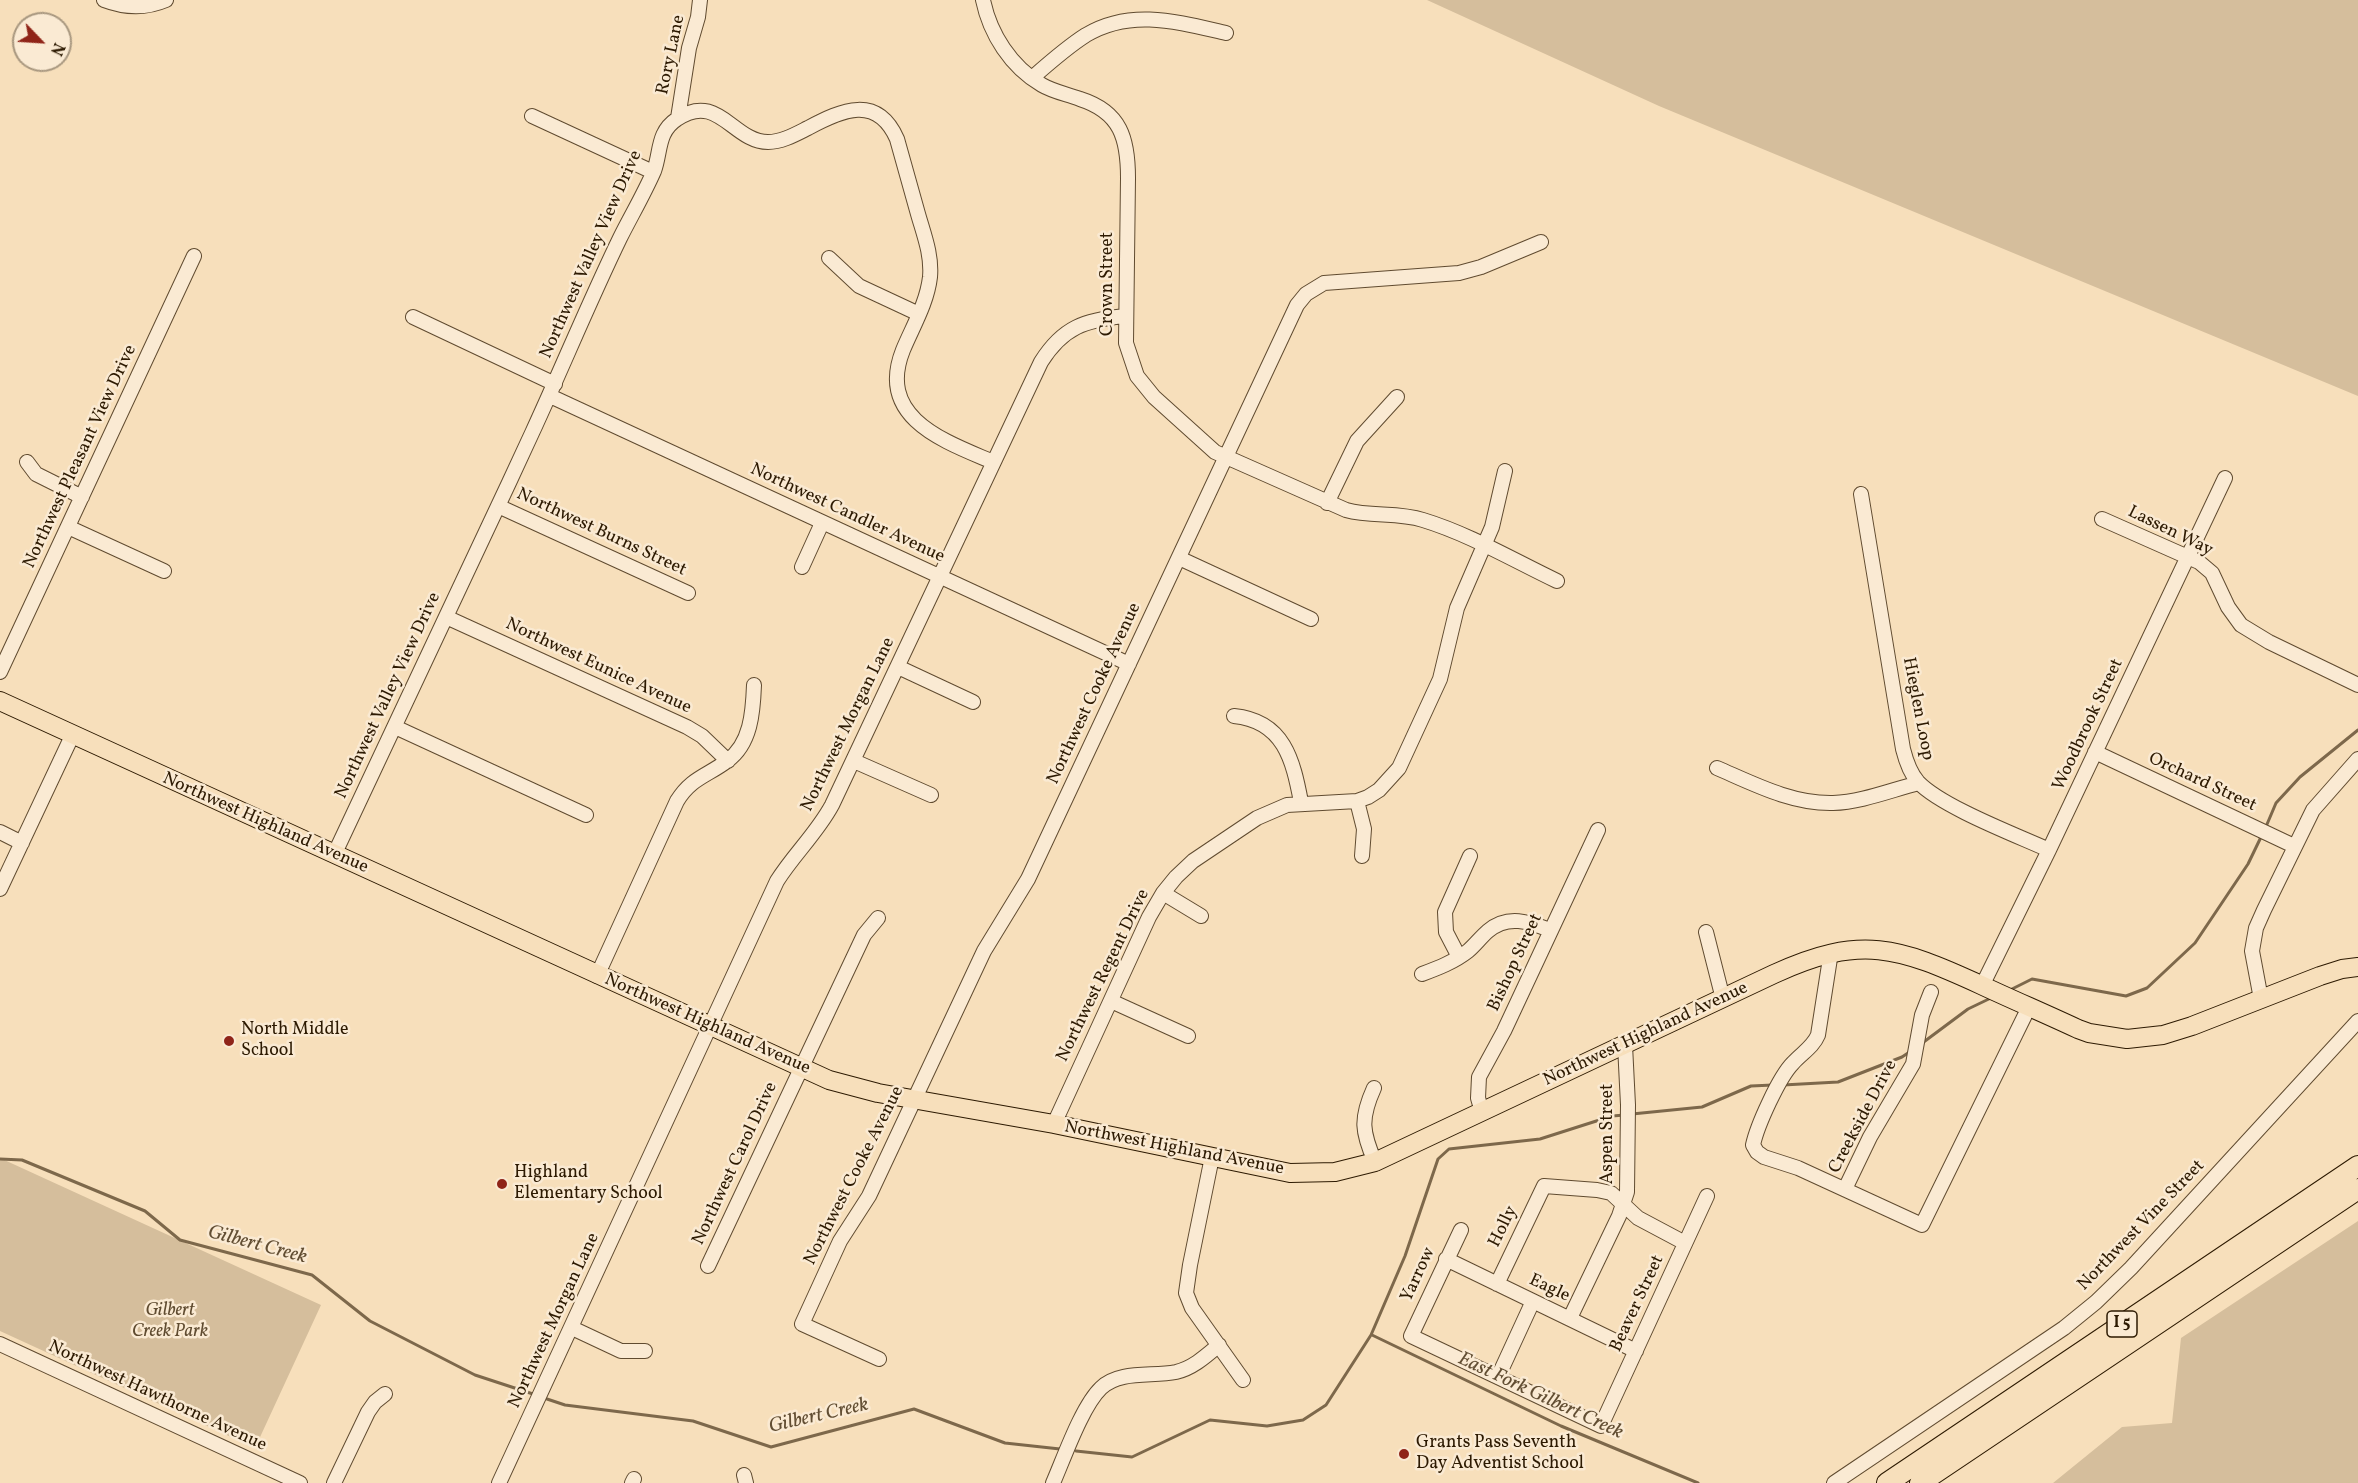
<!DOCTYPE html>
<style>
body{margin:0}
#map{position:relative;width:2358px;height:1483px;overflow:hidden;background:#f7dfbb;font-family:Vollkorn,serif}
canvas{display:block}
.north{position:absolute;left:12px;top:12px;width:60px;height:60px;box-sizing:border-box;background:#faead3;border:2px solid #a8977f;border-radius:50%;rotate:115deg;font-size:16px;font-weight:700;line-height:24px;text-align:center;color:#2d1a02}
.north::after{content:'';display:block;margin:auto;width:21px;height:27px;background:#8f2418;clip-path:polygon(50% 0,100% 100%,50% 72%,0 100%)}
</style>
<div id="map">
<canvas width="2358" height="1483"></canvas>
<div class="north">N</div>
</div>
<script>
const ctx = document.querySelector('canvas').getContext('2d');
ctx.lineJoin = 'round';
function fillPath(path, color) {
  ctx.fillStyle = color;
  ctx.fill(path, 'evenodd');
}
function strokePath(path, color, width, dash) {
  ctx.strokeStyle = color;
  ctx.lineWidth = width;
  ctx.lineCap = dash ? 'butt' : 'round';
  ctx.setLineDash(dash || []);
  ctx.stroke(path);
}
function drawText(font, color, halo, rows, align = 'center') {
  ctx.font = font + ' Vollkorn,serif';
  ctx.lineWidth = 5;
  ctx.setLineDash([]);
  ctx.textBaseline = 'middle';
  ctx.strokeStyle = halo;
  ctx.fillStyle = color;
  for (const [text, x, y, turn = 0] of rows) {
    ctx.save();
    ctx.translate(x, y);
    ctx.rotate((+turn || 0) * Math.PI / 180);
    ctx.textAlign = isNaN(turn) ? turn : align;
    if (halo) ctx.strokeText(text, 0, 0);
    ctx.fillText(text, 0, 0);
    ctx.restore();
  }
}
fillPath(new Path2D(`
 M1427 0H2358V396L1659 106Z
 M0 1158 321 1305 255 1448 0 1331Z
 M2358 1221V1483H2053L2122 1427 2172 1423 2181 1338Z`), '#d5be9c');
strokePath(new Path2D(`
 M2265 829 2276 803 2300 777 2358 730
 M2010 990 2032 979 2126 996 2147 988 2195 943 2248 864 2262 835
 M1921 1044 1968 1009 1993 997
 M1783 1085 1838 1082 1902 1057 1911 1051
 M1632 1114 1702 1107 1751 1086 1773 1085
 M0 1159 22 1160 145 1211 180 1240 312 1275 370 1321 475 1375 533 1394
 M1372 1335 1561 1426 1698 1483
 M547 1399 565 1405 693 1421 771 1447 914 1409 1005 1443 1060 1449
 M1076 1451 1132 1457 1210 1420 1267 1426 1303 1420 1326 1405 1371 1335 1405 1256 1438 1159 1449 1149 1540 1139 1612 1116 1625 1115`), '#7d684b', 3);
const minor = new Path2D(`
 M104 0C125 8 145 9 166 0
 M983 0C990 34 1011 67 1042 85 1054 92 1067 94 1080 99 1121 112 1128 139 1128 178L1126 343 1137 376 1154 397 1215 452 1346 510C1371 517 1398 512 1423 520 1469 534 1513 560 1557 581
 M1032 78C1049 63 1067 47 1086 35 1131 8 1178 22 1226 33
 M532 116 653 172
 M678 118 689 48 698 17 700 0
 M829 258 859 286 919 314
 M413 317 555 384
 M550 396 1129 664
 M27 462 36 474 82 497
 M1861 494 1903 749C1906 761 1910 773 1918 782 1942 807 2016 835 2049 850
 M1327 503 1357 441 1397 397
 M498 506 688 593
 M2102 519 2199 562 2212 573 2228 607 2241 625 2269 642 2358 685
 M68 527 164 571
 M1179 558 1311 619
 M802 567 822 523
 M446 617 687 727 702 736 728 761
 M898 667 973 702
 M0 672 194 256
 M1234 716C1284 721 1293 760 1301 802
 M395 727 586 815
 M2095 752 2294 846
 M854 761 931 795
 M1717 768C1754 784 1792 804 1833 803 1862 802 1891 790 1919 783
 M1357 801 1364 829 1362 856
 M0 832 22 843
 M334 855C400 714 467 574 532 433 562 368 589 302 620 238 631 216 644 194 654 171 661 152 657 132 677 119 718 91 733 142 768 142 782 142 796 134 808 128 842 110 877 94 897 139 904 164 911 189 918 214 924 235 932 255 930 277 927 303 913 326 903 350 876 418 944 441 993 462
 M0 889 72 736
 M1163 893 1201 916
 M1706 932 1723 999
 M1831 952 1818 1035C1813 1047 1802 1053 1793 1063 1779 1077 1757 1126 1753 1145L1757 1152 1764 1157 1798 1168 1922 1225 2029 1007
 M1459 957 1446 932 1445 912 1470 856
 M1422 974C1438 968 1454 962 1468 951 1475 945 1481 937 1488 931 1508 914 1529 922 1550 930
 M597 976 677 801C691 778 707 776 727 761 751 744 753 712 754 685
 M1982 986 2049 850 2225 478
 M2261 999 2252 951 2256 928 2264 910 2313 810 2358 759
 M1111 1001 1188 1036
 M1374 1088C1360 1119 1362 1132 1375 1162
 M1482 1112 1478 1098 1479 1077 1504 1031 1598 830
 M1054 1124 1149 917 1163 893 1176 877 1193 861 1257 818 1287 805 1357 801 1368 797 1379 790 1399 768 1440 679 1457 608 1492 527 1505 471
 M1212 1157 1190 1265 1186 1293 1192 1308 1243 1380
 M1845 1189 1870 1137 1913 1064 1922 1015 1931 992
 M1461 1230 1411 1336 1601 1426 1707 1196
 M1446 1259 1636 1351
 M708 1266 864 935 878 918
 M1497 1284 1544 1186 1597 1190 1611 1193 1638 1218 1685 1243
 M1570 1318 1619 1216 1627 1192 1628 1105 1625 1045
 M572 1328 621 1351H645
 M0 1344 300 1483
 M879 1359 802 1324 840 1241 869 1196 984 951 1028 879 1297 305 1306 294 1324 283 1459 273 1481 267 1541 242
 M1498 1377 1533 1301
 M744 1475 746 1483
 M334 1483 368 1412 375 1402 385 1394
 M499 1483 777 881C794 854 817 833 832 805L1041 362C1063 327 1085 320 1125 316
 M632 1483 634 1479
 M1053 1483C1064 1458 1082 1406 1101 1388 1120 1370 1152 1377 1176 1372 1193 1368 1206 1356 1219 1345
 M1834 1483 2064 1328 2096 1302 2131 1268 2358 1021`);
const major = new Path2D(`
 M0 701 829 1080 878 1093 1054 1124 1290 1173 1335 1172 1375 1162 1774 974C1861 934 1898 947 1981 985 2013 1000 2046 1014 2078 1029L2089 1033 2127 1039 2163 1035 2192 1026 2320 976 2342 969 2358 967`);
const highway = new Path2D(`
 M1887 1483 2358 1166
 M1920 1483 2358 1189`);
strokePath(minor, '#604b30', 16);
strokePath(major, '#2d1a02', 20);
strokePath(highway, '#2d1a02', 22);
strokePath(minor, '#faead3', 14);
strokePath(major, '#f7dfbb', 18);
strokePath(highway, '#f7dfbb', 20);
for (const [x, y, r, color] of [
 [229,1041,6,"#8f2418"],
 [502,1184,6,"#8f2418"],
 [1404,1454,6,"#8f2418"]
]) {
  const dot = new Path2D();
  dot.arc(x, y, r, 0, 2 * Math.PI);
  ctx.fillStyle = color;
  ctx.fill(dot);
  strokePath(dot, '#faead3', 2);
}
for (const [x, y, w] of [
 [2122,1324,30]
]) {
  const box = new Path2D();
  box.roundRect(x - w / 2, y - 13, w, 26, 4.5);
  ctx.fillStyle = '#faead3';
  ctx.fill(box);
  strokePath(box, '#2d1a02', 1.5);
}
drawText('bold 16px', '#2d1a02', null, [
 ["I 5",2122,1324]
]);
drawText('18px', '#2d1a02', '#faead3', [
 ["Rory Lane",672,55,-78],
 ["Northwest Valley View Drive",592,255,-66],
 ["Crown Street",1109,284,-90],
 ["Northwest Pleasant View Drive",81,457,-65],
 ["Northwest Candler Avenue",847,514,25],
 ["Lassen Way",2170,532,26],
 ["Northwest Burns Street",601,533,25],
 ["Northwest Eunice Avenue",598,667,25],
 ["Northwest Cooke Avenue",1095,694,-65],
 ["Northwest Valley View Drive",389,696,-65],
 ["Hieglen Loop",1917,709,79],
 ["Northwest Morgan Lane",849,725,-64],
 ["Woodbrook Street",2089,725,-65],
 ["Orchard Street",2202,783,25],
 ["Northwest Highland Avenue",265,824,24],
 ["Bishop Street",1516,963,-65],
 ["Northwest Regent Drive",1104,976,-64],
 ["Northwest Highland Avenue",707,1025,24],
 ["Northwest Highland Avenue",1646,1035,-25],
 ["Creekside Drive",1864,1117,-62],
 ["Aspen Street",1609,1134,-90],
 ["Northwest Highland Avenue",1174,1149,11],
 ["Northwest Carol Drive",736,1164,-65],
 ["Northwest Cooke Avenue",855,1176,-63],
 ["Northwest Vine Street",2142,1226,-46],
 ["Holly",1504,1227,-64],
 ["Yarrow",1419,1275,-65],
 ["Eagle",1549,1289,25],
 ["Beaver Street",1638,1304,-65],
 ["Northwest Morgan Lane",555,1321,-65],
 ["Northwest Hawthorne Avenue",157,1397,25]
]);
drawText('18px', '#2d1a02', '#faead3', [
 ["North Middle",241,1031],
 ["School",241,1052],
 ["Highland",514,1174],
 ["Elementary School",514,1195],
 ["Grants Pass Seventh",1416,1444],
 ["Day Adventist School",1416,1465]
], 'left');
drawText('italic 18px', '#5f4b30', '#faead3', [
 ["Gilbert",170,1312],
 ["Creek Park",170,1333]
]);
drawText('italic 20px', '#624e33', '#faead3', [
 ["Gilbert Creek",257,1246,15],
 ["East Fork Gilbert Creek",1540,1397,25],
 ["Gilbert Creek",819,1417,-13]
]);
</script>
